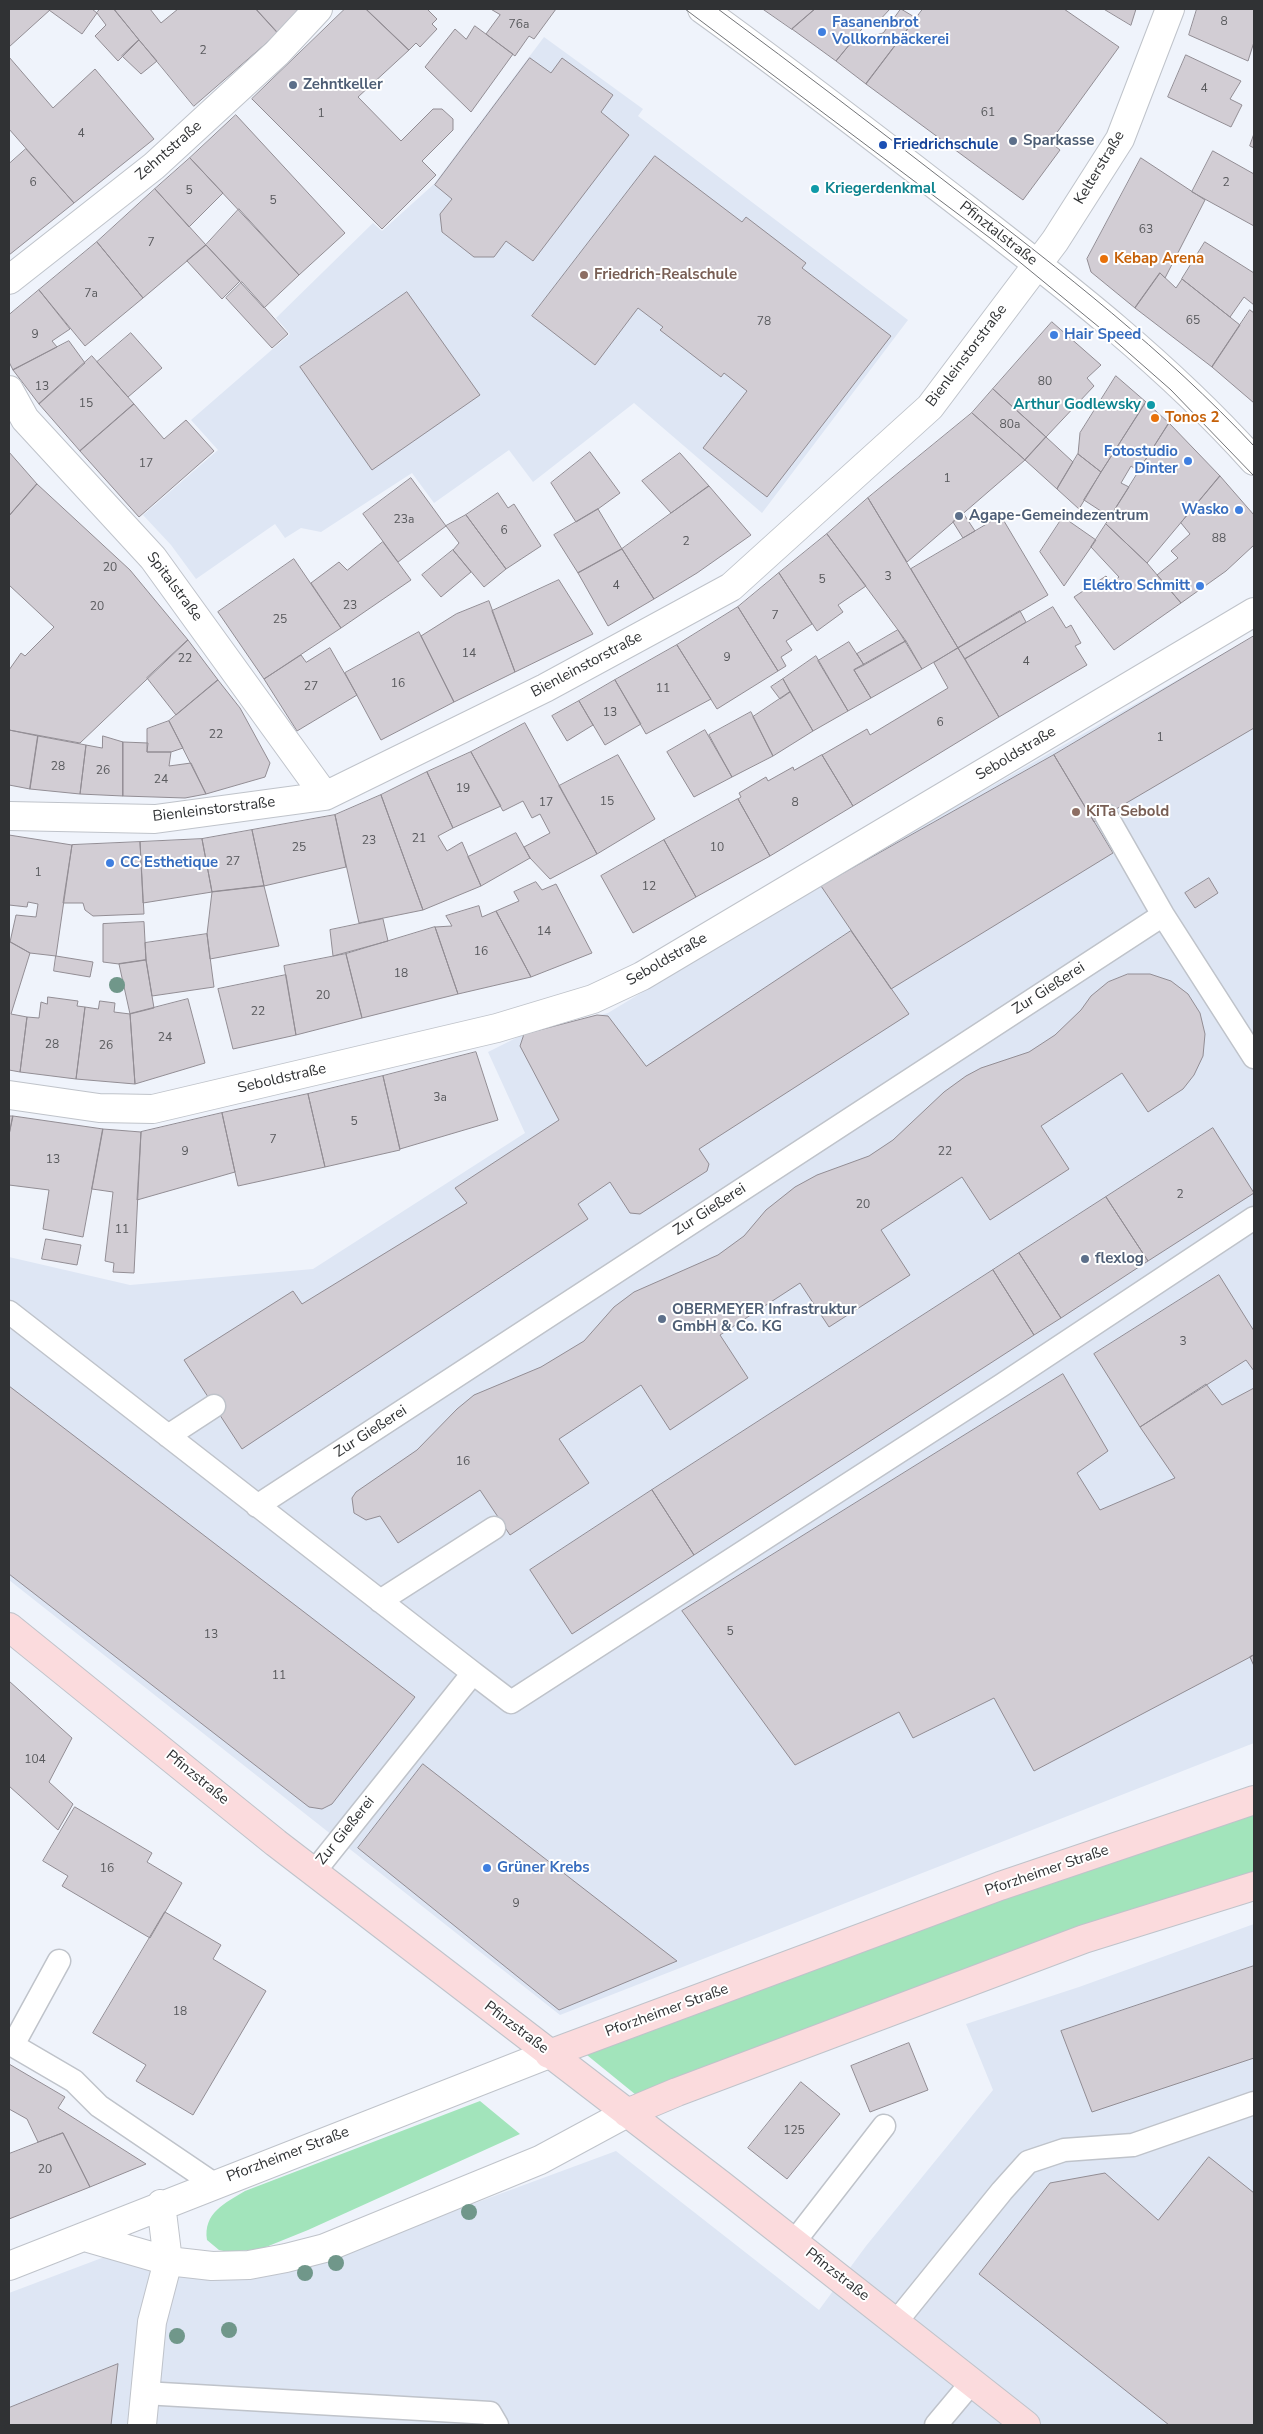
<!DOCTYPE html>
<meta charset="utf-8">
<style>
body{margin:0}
#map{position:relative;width:1263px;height:2434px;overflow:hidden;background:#eff3fb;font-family:"Nunito Sans",sans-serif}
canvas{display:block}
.frame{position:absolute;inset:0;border:10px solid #303234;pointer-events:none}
</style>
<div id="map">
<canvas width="1263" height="2434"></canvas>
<div class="frame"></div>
</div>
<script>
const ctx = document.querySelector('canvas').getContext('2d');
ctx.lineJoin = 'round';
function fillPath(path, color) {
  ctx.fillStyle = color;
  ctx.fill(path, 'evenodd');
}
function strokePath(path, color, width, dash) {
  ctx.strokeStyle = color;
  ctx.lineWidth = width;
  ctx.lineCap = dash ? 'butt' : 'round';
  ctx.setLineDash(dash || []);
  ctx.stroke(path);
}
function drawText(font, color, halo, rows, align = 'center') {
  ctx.font = font + ' "Nunito Sans",sans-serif';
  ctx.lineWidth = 4;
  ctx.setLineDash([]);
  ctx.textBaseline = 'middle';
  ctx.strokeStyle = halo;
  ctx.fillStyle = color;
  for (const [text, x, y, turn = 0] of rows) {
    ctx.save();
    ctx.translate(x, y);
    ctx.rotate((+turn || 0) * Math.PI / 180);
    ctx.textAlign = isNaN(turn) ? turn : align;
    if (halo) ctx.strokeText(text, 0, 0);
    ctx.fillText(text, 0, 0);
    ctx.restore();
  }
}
fillPath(new Path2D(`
 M544 37 643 109 638 116 908 320 762 513 634 403 533 482 509 450 434 503 412 473 321 532 301 528 285 538 275 524 196 579 171 545 143 515 218 450 191 420 290 334 276 318 373 223 382 231 434 184Z
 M1254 636V1743L560 2015 9 1580V1257L130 1285 313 1269 525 1133 488 1052 524 1034 608 1013 819 885Z
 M1254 1924V2425H9V2293L107 2256 321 2260 616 2151 819 2310 866 2246 993 2090 966 2024 1079 1987Z`), '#dee6f4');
fillPath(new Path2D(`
 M1254 1808V1879L641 2099 582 2051Z
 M480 2101 520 2134 308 2230 261 2249 228 2252 219 2250 207 2240C203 2213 225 2203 245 2191Z`), '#a2e4bb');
const building = new Path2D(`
 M9 9H51L9 47Z
 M51 9H92L97 13 82 34 49 10Z
 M100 9H114L139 40 118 61 95 36 106 25 97 13Z
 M114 9H150L161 23 178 9H256L278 33 194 106Z
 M256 9H301L278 33Z
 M345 9H366L409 50 358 97 401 141 433 109H442L453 119V130L422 161 436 175 382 229 252 99Z
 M366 9H427L437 19 432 24 437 29 420 47 416 43 409 50Z
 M491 9H556L534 39 529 36 515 56 486 34 500 15Z
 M763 9H815L792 29Z
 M815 9H890L876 24 870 19 836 61 792 29Z
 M901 9 916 18 866 84 836 61 860 32 867 38 883 33Z
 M923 9H1064L1119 47 1050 142 1060 150 1023 200 866 84Z
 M1104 9H1136L1131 25Z
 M1197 9H1254V42L1248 61 1189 35Z
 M475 26 513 54 471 112 425 67 455 29 466 39Z
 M139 40 157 61 141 74 122 56Z
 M1186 55 1241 81 1230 99 1242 105 1231 127 1168 97Z
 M9 57 53 108 95 69 154 139 74 203 9 129Z
 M530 58 551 73 562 58 613 95 601 112 629 135 533 261 506 241 494 257H474L442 232 440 214 452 199 435 185Z
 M236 115 345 233 299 275 190 158Z
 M1254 134V148L1250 146Z
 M26 149 74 203 9 255V164Z
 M1213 151 1254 174V226L1192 192Z
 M655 156 742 222 746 217 806 263 802 268 891 336 767 497 703 448 747 391 724 373 721 377 660 330 663 327 638 308 595 365 532 316Z
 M190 158 223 193 189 227 155 189Z
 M1141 158 1205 200 1165 278 1160 273 1135 308 1091 272 1087 259Z
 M155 189 206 245 143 298 97 242Z
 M239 209 299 275 264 308 206 245Z
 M97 242 143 298 85 346 39 290Z
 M1205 242 1254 273V305L1244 297 1230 317 1182 279Z
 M206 245 240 281 222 299 187 261Z
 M1160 273 1176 288 1182 279 1240 325 1212 367 1135 308Z
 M242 282 288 334 272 348 226 298Z
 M39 290 70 329 52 341 57 347 13 370 9 362V315Z
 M407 292 480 395 372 470 300 367Z
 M1250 310 1254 313V403L1212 367Z
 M1052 322 1101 365 1087 378 1094 386 1046 437 993 389Z
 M131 333 162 368 128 397 97 362Z
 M69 341 85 363 39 404 13 370Z
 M92 356 134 404 80 451 39 404Z
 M1116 376 1146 402 1101 472 1078 454 1080 433Z
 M993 389 1046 437 1025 460 972 413Z
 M1146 402 1169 423 1138 471 1131 466 1121 483 1129 487 1110 517 1084 500Z
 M134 404 164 439 186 420 214 451 139 517 80 451Z
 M972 413 1025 460 907 562 868 498Z
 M1169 423 1220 476 1147 563 1106 524Z
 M1046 437 1073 462 1057 489 1025 460Z
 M9 452 37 484 9 516Z
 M590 452 620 493 598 509 576 522 551 483Z
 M680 453 709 486 671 513 642 481Z
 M1078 454 1101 472 1079 509 1057 489Z
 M1220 476 1254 515V545L1226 571 1181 603 1157 575 1178 558 1171 551 1190 534 1181 523Z
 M411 478 446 526 398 562 363 514Z
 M37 484 130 570 188 640 80 743 9 730V670L21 653 25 656 54 627 9 585V516Z
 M709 486 751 535 697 573 654 599 622 549Z
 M498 493 508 508 514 504 541 546 506 569 466 515Z
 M868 498 958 648 922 669 898 630 827 534Z
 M598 509 622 549 578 573 554 535Z
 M963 513 975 531 963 538 953 522Z
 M466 515 506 569 484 587 453 550 459 543 446 526Z
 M1001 516 1048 595 958 648 911 569Z
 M1063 517 1096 540 1064 586 1040 552Z
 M1106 524 1147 563 1181 603 1114 650 1074 597 1106 576 1112 583 1119 577 1091 547Z
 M827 534 866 586 838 605 843 612 817 631 779 573Z
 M383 542 411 580 341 628 311 583 339 562 347 570Z
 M622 549 654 599 608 626 578 573Z
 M453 550 471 572 441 597 422 575Z
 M294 559 341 628 264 679 218 612Z
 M779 573 812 624 786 641 792 650 781 657 786 666 778 671 738 607Z
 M559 580 593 634 515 672 492 611Z
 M489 601 515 672 454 702 421 636 456 614Z
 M738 607 778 671 717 709 677 645Z
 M1053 607 1066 628 1071 625 1081 643 1075 646 1087 665 999 717 965 659Z
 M1020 611 1026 622 965 659 958 648Z
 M898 630 906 641 864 665 857 654Z
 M419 632 454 702 381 740 345 673Z
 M1254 636V728L1094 822 1054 755Z
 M188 640 218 680 176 715 147 678Z
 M906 641 922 669 871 698 854 670Z
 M849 642 864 665 854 670 871 698 848 711 818 661Z
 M677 645 711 699 646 734 615 680Z
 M330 648 357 695 297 731 264 679 301 655 306 662Z
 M958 648 999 717 853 806 822 755 867 729 870 735 948 688 934 663Z
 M816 656 848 711 813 731 783 679Z
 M783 679 790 692 780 699 771 687Z
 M218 680 240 708 270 763 265 777 206 794 169 721Z
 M615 680 641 724 605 745 579 701Z
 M790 692 813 731 773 756 753 717Z
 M579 701 593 725 567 741 552 716Z
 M751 712 773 756 732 777 709 735Z
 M169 721 183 748 171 752H147V729Z
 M525 723 597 854 550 879 530 858 524 847 550 833 540 814 532 818 523 801 503 811 471 752Z
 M9 730 38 736 30 789 9 785Z
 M705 730 732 777 694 797 667 752Z
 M38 736 86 745 80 794 30 789Z
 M103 736 123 742V796L80 794 86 745 102 748Z
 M123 742 148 743 147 752H171L169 766 191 763 206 794 185 798 123 796Z
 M471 752 501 806 453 828 427 772Z
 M618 755 655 819 597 854 559 786Z
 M822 755 853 806 770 856 738 799 741 797 739 793 766 777 768 781 793 767 794 770Z
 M1054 755 1113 853 891 989 821 886Z
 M427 772 453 828 438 836 447 851 462 842 481 886 423 910 381 795Z
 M381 795 423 910 359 923 335 815Z
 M738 799 770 856 696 897 664 840Z
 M335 815 346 867 264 886 252 830Z
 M252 830 264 886 212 892 202 839Z
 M516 833 530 858 481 886 468 857Z
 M9 835 72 845 56 956 30 953 10 942 16 915 36 917 38 904 28 902 27 907 9 905Z
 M202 839 212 892 143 903 140 842Z
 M664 840 696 897 633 933 601 876Z
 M140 842 144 914 93 916 85 910 83 903H63L72 845Z
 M1209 878 1218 893 1195 908 1185 893Z
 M536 882 542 890 556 884 592 953 531 977 496 911 519 901 514 892Z
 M264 886 279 946 210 959 207 934 212 892Z
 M479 906 482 917 496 911 531 977 458 994 435 927 452 926 446 916Z
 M383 919 388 941 333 956 330 930Z
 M144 922 146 960 119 964 103 962V924Z
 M435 927 458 994 362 1018 346 954Z
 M851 931 909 1014 699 1149 709 1164 707 1171 640 1214 630 1213 610 1182 578 1204 588 1219 242 1449 184 1360 293 1291 302 1304 467 1203 455 1188 559 1120 520 1046 524 1034 597 1015 608 1016 646 1066Z
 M207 934 214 987 152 996 146 960 145 943Z
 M9 941 30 953 11 1014 27 1017 20 1072 9 1070Z
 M346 954 362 1018 296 1035 284 966Z
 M56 956 93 962 90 977 54 971Z
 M146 960 154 1008 130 1014 119 964Z
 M1128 974H1150L1171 981 1188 994 1200 1013 1205 1034 1203 1056 1194 1075 1183 1089 1148 1112 1122 1073 1041 1126 1069 1169 990 1220 962 1177 881 1230 910 1275 829 1327 800 1283 720 1335 748 1378 670 1430 641 1385 559 1439 589 1483 510 1535 480 1490 398 1543 380 1516 366 1520 354 1513 352 1498 356 1492 417 1450 457 1409 474 1395 541 1367 584 1341 614 1307 634 1292 718 1255 744 1236 766 1210 795 1187 817 1175 869 1156 893 1140 944 1092 966 1076 981 1068 1029 1052 1055 1035 1081 1010 1091 996 1108 982Z
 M286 975 296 1035 233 1049 218 989Z
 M48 997 78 1001 77 1006 85 1007 76 1079 20 1072 27 1017 39 1018 41 1002 47 1004Z
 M188 999 205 1063 135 1084 130 1014Z
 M100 1001 115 1003 114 1012 130 1014 135 1084 76 1079 85 1007 98 1009Z
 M476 1052 498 1120 400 1149 383 1076Z
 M383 1076 400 1150 325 1167 308 1094Z
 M308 1094 325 1167 238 1186 222 1113Z
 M222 1113 235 1172 137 1200 141 1132Z
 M9 1116H13L9 1135Z
 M13 1116 103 1129 83 1237 43 1229 49 1190 9 1185V1135Z
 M1213 1128 1254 1193 1148 1261 1106 1197Z
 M103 1129 141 1132 134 1273 113 1272 114 1263 105 1261 113 1192 92 1189Z
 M1106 1197 1148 1261 1061 1318 1019 1253Z
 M46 1239 81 1245 77 1265 42 1259Z
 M1019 1253 1061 1318 1034 1335 993 1270Z
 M993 1270 1034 1335 694 1555 652 1490Z
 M1219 1275 1254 1331V1371L1246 1360 1140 1427 1094 1354Z
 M1063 1374 1108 1451 1077 1473 1100 1510 1175 1478 1140 1427 1206 1384 1222 1405 1254 1388V1655L1034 1771 994 1698 913 1738 899 1712 795 1765 682 1611Z
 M9 1386 415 1697 332 1804 322 1809 309 1807 9 1574Z
 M652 1490 694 1555 572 1634 530 1570Z
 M1254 1655V1666L1250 1657Z
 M9 1681 72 1738 49 1782 73 1804 58 1830 9 1786Z
 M423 1764 677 1961 559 2010 358 1848Z
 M75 1807 152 1853 147 1862 182 1883 150 1938 62 1886 68 1876 43 1861Z
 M165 1912 221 1945 213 1959 266 1991 193 2115 136 2081 146 2065 93 2033Z
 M1254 1966V2058L1092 2112 1061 2031Z
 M909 2043 928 2090 870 2112 851 2066Z
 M9 2064 65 2097 58 2108 146 2164 90 2187 63 2133 38 2142 27 2119 9 2109Z
 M801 2082 840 2114 787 2179 748 2148Z
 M63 2133 90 2187 9 2219V2154Z
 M1209 2157 1254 2193V2425H1169L979 2274 1050 2183 1105 2173 1158 2220Z
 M118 2364 111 2425H9V2408Z`);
fillPath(building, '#d2cdd4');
strokePath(building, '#928d94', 1);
const lane = new Path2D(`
 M1106 815 1163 915 1254 1057
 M9 1312 473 1673
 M168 1436 214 1406
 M257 1506 1163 915
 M380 1601 494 1528
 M314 1872 473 1673 511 1702 1002 1385 1254 1218
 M9 2043 74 2081 99 2106 214 2184
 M13 2045 59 1961
 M794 2242 884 2126
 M896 2322 1002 2191 1028 2162 1064 2150 1133 2145 1254 2103
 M144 2393 490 2413 497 2425
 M936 2425 972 2382`);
const street = new Path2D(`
 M702 9C791 73 877 140 964 207 1066 286 1168 365 1254 461
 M9 280 154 166 277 53 318 9
 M9 390 25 419 153 558 325 796
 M9 816 155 819 325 796 545 688 731 587 930 407 1055 241 1120 139 1170 9
 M9 1095 99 1108 153 1109 497 1028 593 999 642 976 1254 612
 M85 2237 168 2261 212 2266 249 2265 286 2258 325 2248 540 2160 627 2113
 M9 2266 549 2054
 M142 2425 152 2322 168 2261 161 2204`);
const secondary = new Path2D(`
 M9 1627 276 1843 720 2184 1026 2425
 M549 2054 1000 1886 1254 1800
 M627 2113 677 2092 1084 1939 1254 1886`);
strokePath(lane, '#bfc3ca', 25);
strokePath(street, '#bfc3ca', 30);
strokePath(secondary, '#bfc3ca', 30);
strokePath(lane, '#fff', 22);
strokePath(street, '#fff', 28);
strokePath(secondary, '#fbdbdd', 28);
strokePath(new Path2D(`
 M685 9 994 241 1105 332 1171 390 1254 476
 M718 9C799 69 879 130 959 192 1062 271 1165 351 1254 446`), '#727478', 1);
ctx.fillStyle = '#70978a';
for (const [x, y] of [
 [117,985],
 [469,2212],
 [336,2263],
 [305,2273],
 [229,2330],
 [177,2336]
]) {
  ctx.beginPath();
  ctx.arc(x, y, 8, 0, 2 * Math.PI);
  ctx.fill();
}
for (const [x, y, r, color] of [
 [822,32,5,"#3f7fe0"],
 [293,85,5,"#5c6f8a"],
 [1013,141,5,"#5c6f8a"],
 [883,145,5,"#1a4fb4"],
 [815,189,5,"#0f9aa8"],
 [1104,259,5,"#e8710a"],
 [584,275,5,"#8d6e63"],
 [1054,335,5,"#3f7fe0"],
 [1151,405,5,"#0f9aa8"],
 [1155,418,5,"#e8710a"],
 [1188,461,5,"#3f7fe0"],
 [1239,510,5,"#3f7fe0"],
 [959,516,5,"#5c6f8a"],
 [1200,586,5,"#3f7fe0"],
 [1076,812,5,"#8d6e63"],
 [110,863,5,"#3f7fe0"],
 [1085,1259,5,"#5c6f8a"],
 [662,1319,5,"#5c6f8a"],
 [487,1868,5,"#3f7fe0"]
]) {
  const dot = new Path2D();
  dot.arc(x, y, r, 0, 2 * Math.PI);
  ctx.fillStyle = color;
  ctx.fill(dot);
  strokePath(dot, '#fff', 2);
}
drawText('12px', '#58595c', null, [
 ["8",1224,22],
 ["76a",519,25],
 ["2",203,51],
 ["4",1204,89],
 ["61",988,113],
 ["1",321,114],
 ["4",81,134],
 ["6",33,183],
 ["2",1226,183],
 ["5",189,191],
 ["5",273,201],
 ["63",1146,230],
 ["7",151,243],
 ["7a",91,294],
 ["65",1193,321],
 ["78",764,322],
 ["9",35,335],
 ["80",1045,382],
 ["13",42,387],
 ["15",86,404],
 ["80a",1010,425],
 ["17",146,464],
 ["1",947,479],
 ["23a",404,520],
 ["6",504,531],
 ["88",1219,539],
 ["2",686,542],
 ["20",110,568],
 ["3",888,577],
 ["5",822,580],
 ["4",616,586],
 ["23",350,606],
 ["20",97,607],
 ["7",775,616],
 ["25",280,620],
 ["14",469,654],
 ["9",727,658],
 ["22",185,659],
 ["4",1026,662],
 ["16",398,684],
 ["27",311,687],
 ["11",663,689],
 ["13",610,713],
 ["6",940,723],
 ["22",216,735],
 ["1",1160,738],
 ["28",58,767],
 ["26",103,771],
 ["24",161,780],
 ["19",463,789],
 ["15",607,802],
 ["17",546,803],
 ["8",795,803],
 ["21",419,839],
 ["23",369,841],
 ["25",299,848],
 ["10",717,848],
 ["27",233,862],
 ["1",38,873],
 ["12",649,887],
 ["14",544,932],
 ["16",481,952],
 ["18",401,974],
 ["20",323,996],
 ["22",258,1012],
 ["24",165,1038],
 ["28",52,1045],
 ["26",106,1046],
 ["3a",440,1098],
 ["5",354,1122],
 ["7",273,1140],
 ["9",185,1152],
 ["22",945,1152],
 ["13",53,1160],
 ["2",1180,1195],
 ["20",863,1205],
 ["11",122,1230],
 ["3",1183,1342],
 ["16",463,1462],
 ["5",730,1632],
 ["13",211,1635],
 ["11",279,1676],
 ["104",35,1760],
 ["16",107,1869],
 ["9",516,1904],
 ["18",180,2012],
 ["125",794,2131],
 ["20",45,2170]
]);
drawText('bold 15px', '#366cbe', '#fff', [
 ["Fasanenbrot",832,23],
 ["Vollkornbäckerei",832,40],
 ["Hair Speed",1064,335],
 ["Fotostudio",1178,452,"right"],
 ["Dinter",1178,469,"right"],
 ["Wasko",1229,510,"right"],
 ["Elektro Schmitt",1190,586,"right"],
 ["CC Esthetique",120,863],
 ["Grüner Krebs",497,1868]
], 'left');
drawText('bold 15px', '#4e5e75', '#fff', [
 ["Zehntkeller",303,85],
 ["Sparkasse",1023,141],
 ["Agape-Gemeindezentrum",969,516],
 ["flexlog",1095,1259],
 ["OBERMEYER Infrastruktur",672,1310],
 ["GmbH & Co. KG",672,1327]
], 'left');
drawText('bold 15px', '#164399', '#fff', [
 ["Friedrichschule",893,145]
], 'left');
drawText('15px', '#303234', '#fff', [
 ["Zehntstraße",169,151,-41],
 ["Kelterstraße",1100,168,-59],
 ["Pfinztalstraße",998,234,38],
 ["Bienleinstorstraße",967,356,-53],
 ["Spitalstraße",174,587,53],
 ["Bienleinstorstraße",587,665,-28],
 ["Seboldstraße",1016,754,-31],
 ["Bienleinstorstraße",214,810,-7],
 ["Seboldstraße",667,960,-30],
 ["Zur Gießerei",1049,989,-33],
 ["Seboldstraße",282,1079,-13],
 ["Zur Gießerei",710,1210,-33],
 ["Zur Gießerei",371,1432,-33],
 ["Pfinzstraße",197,1778,39],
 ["Zur Gießerei",346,1831,-51],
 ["Pforzheimer Straße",1047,1871,-19],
 ["Pforzheimer Straße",667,2011,-20],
 ["Pfinzstraße",516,2028,37],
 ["Pforzheimer Straße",288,2155,-21],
 ["Pfinzstraße",837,2275,38]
]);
drawText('bold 15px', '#0d838f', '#fff', [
 ["Kriegerdenkmal",825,189],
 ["Arthur Godlewsky",1141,405,"right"]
], 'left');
drawText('bold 15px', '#c56008', '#fff', [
 ["Kebap Arena",1114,259],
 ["Tonos 2",1165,418]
], 'left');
drawText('bold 15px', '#785e54', '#fff', [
 ["Friedrich-Realschule",594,275],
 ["KiTa Sebold",1086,812]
], 'left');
</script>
